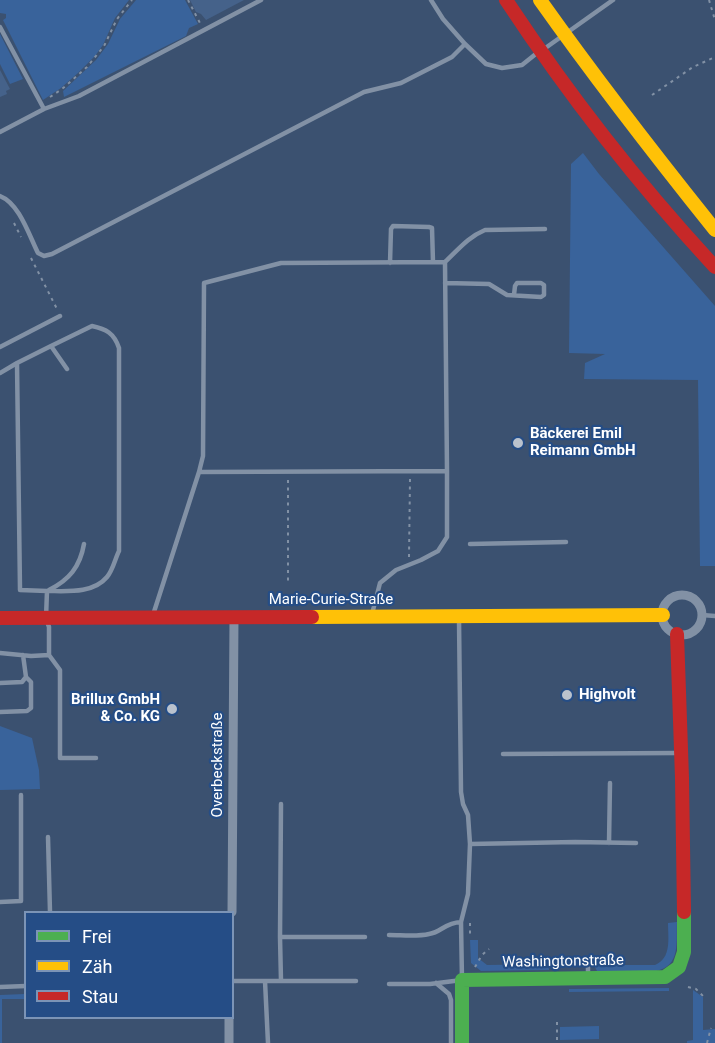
<!DOCTYPE html>
<meta charset="utf-8">
<style>
body{margin:0}
#map{position:relative;width:715px;height:1043px;overflow:hidden;background:#3b5170;font-family:Roboto,sans-serif}
canvas{display:block}
.legend{position:absolute;left:24px;top:911px;width:210px;height:108px;box-sizing:border-box;background:#254d86;border:2px solid #7c94b6;margin:0;padding:8px 10px;list-style:none;font-size:18px;color:#fff}
.legend li{display:flex;align-items:center;gap:12px;height:30px}
.legend b{width:30px;border:2px solid #7c94b6}
</style>
<div id="map">
<canvas width="715" height="1043"></canvas>
<ul class="legend">
<li><b style="height:8px;background:#4caf50"></b>Frei</li>
<li><b style="height:8px;background:#ffc107"></b>Zäh</li>
<li><b style="height:8px;background:#c62828"></b>Stau</li>
</ul>
</div>
<script>
const ctx = document.querySelector('canvas').getContext('2d');
ctx.lineJoin = 'round';
function fillPath(path, color) {
  ctx.fillStyle = color;
  ctx.fill(path, 'evenodd');
}
function strokePath(path, color, width, dash) {
  ctx.strokeStyle = color;
  ctx.lineWidth = width;
  ctx.lineCap = dash ? 'butt' : 'round';
  ctx.setLineDash(dash || []);
  ctx.stroke(path);
}
function drawText(font, color, halo, rows, align = 'center') {
  ctx.font = font + ' Roboto,sans-serif';
  ctx.lineWidth = 4.5;
  ctx.setLineDash([]);
  ctx.textBaseline = 'middle';
  ctx.strokeStyle = halo;
  ctx.fillStyle = color;
  for (const [text, x, y, turn = 0] of rows) {
    ctx.save();
    ctx.translate(x, y);
    ctx.rotate((+turn || 0) * Math.PI / 180);
    ctx.textAlign = isNaN(turn) ? turn : align;
    if (halo) ctx.strokeText(text, 0, 0);
    ctx.fillText(text, 0, 0);
    ctx.restore();
  }
}
fillPath(new Path2D(`
 M0 0H129L115 18 103 45 95 56 78 73 61 88 43 100 3 20 6 18V14L0 13Z
 M136 0H185L198 24 189 28 186 36 64 97 63 91 96 60 108 44 120 19Z
 M0 34 23 79 10 84 0 64Z
 M583 153 599 174 715 306V566H700L698 380 584 379 585 363 605 354 569 353 571 164Z
 M0 726 32 738 39 770 40 789 0 790Z
 M677 922C676 942 681 966 656 971H597L594 965H655C672 958 668 938 668 923Z
 M470 940H478V958L487 965 549 964V970L481 971 471 963Z
 M669 988V991L569 992V989Z
 M693 990 703 997V1030L715 1029V1043H687V1041L693 1040Z
 M25 994V999H2V1043H0V995Z
 M599 1026V1039L560 1040V1027Z`), '#39639b');
fillPath(new Path2D(`
 M190 0H244L206 20 201 14 196 12Z
 M0 70 10 89 6 91 7 94 0 97Z`), '#45628a');
strokePath(new Path2D(`
 M188 0 201 25
 M709 0 715 20
 M652 95 693 67 715 57
 M50 97 62 89 87 67 104 46 117 19 132 0
 M14 223 21 237
 M31 258 57 309
 M288 480V583
 M409 557 410 479
 M470 923V938
 M575 960H577V967
 M552 966V960H556
 M475 967 482 955 489 949
 M688 987 696 989 705 998
 M557 1022V1043
 M707 1043 711 1028`), '#8291a5', 2, [3, 4.5]);
strokePath(new Path2D(`
 M431 0 443 19 465 44 486 64 502 68 522 65 537 53
 M0 27 44 109
 M544 49 613 0
 M0 132 44 109 79 96 261 0
 M0 196C19 203 29 235 38 253L44 256 52 254 364 92 401 83 452 57 465 44
 M445 262C458 250 468 237 485 230L545 229
 M390 263 391 229 393 226 429 227 432 228 433 262
 M445 283 489 284 507 295 541 297 544 295V285L541 283H517L515 286 514 295
 M0 347 60 316
 M17 363 51 346 67 369
 M0 373 17 363 20 590 47 591 46 618 49 627V655L60 670V758H96
 M199 472 203 456 204 283 281 263 445 262 447 471
 M470 544 566 542
 M49 590C69 580 80 567 84 544
 M47 591C66 591 93 594 107 577 113 570 115 559 119 551V348C114 333 106 329 92 326L51 346
 M153 615 199 472 447 471V537L438 551 421 560 396 570 380 583 372 614
 M702 615 715 616
 M0 653 31 656 49 655
 M0 683 22 682 26 677
 M0 712 27 711 31 708V682L26 677 23 655
 M503 754 678 753
 M281 804 280 937 281 981
 M48 837 50 912
 M609 843 610 783
 M470 844 575 842 636 843
 M0 902 21 901V795
 M389 935C402 935 417 937 429 934 442 932 444 923 461 922
 M280 937H365
 M588 963V976
 M232 981H356
 M265 981 268 1043
 M436 983 449 994 451 1000V1043
 M389 984H430L462 980 461 922 468 894 470 844 468 815 463 804 461 792 459 619
 M0 987 26 986`), '#8291a5', 4.5);
strokePath(new Path2D(`
 M662 615a20 20 0 1 1 40 0a20 20 0 1 1-40 0Z
 M232 912 234 617
 M229 1043V1018`), '#8291a5', 9);
strokePath(new Path2D(`
 M462 1043V980L665 977 679 967 684 952V912`), '#4caf50', 14);
strokePath(new Path2D(`
 M540 0C596 79 655 155 715 230
 M312 617 663 615`), '#ffc107', 14);
strokePath(new Path2D(`
 M506 0C568 94 638 184 715 267
 M0 618 312 617
 M677 634 682 778 684 912`), '#c62828', 14);
for (const [x, y, r, color] of [
 [518,443,6,"#bac2cd"],
 [567,695,6,"#bac2cd"],
 [172,709,6,"#bac2cd"]
]) {
  const dot = new Path2D();
  dot.arc(x, y, r, 0, 2 * Math.PI);
  ctx.fillStyle = color;
  ctx.fill(dot);
  strokePath(dot, '#254d86', 2);
}
drawText('bold 15px', '#fff', '#254d86', [
 ["Bäckerei Emil",530,434],
 ["Reimann GmbH",530,451],
 ["Highvolt",579,695],
 ["Brillux GmbH",160,700,"right"],
 ["& Co. KG",160,717,"right"]
], 'left');
drawText('15px', '#fff', '#254d86', [
 ["Marie-Curie-Straße",331,600],
 ["Overbeckstraße",218,765,-90],
 ["Washingtonstraße",563,962,-1]
]);
</script>
